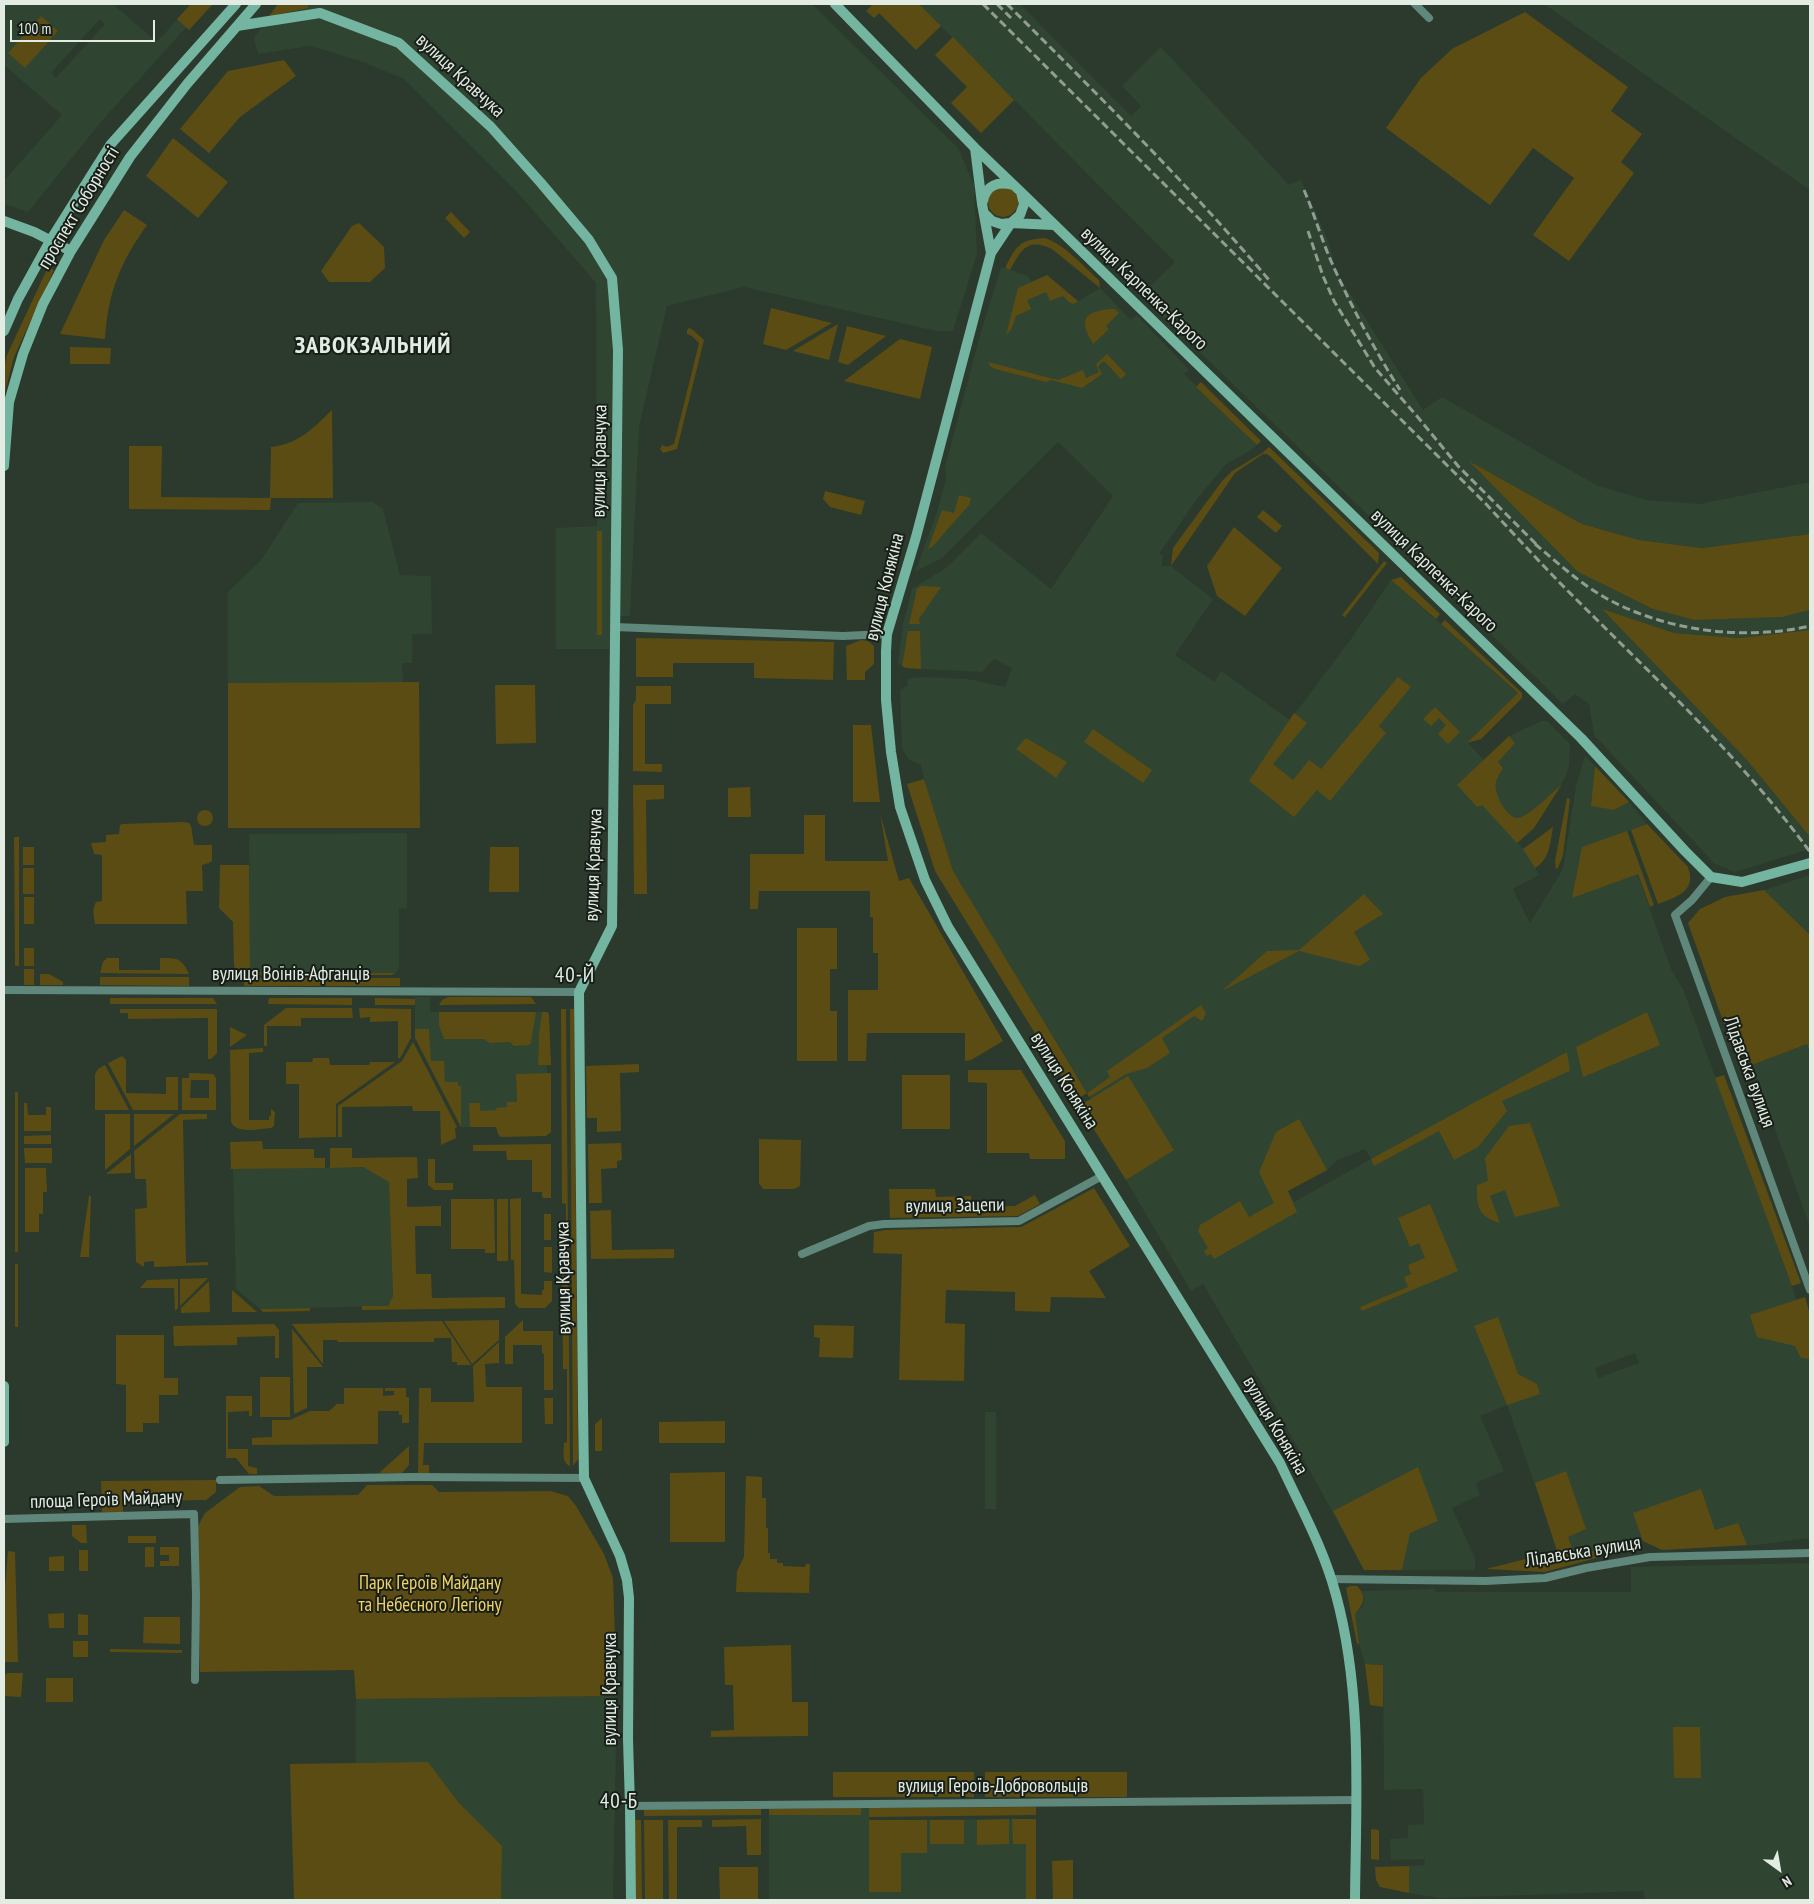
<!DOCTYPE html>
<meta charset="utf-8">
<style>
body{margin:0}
#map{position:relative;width:1814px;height:1904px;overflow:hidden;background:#2b3a2c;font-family:"PT Sans Narrow",sans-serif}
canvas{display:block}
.frame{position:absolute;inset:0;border:5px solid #e2ece3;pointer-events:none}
.north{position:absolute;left:1754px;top:1844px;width:50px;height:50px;-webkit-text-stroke:4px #181f19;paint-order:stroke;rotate:148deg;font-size:14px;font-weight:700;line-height:20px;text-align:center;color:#e2ece3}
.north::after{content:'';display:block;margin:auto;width:18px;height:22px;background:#e2ece3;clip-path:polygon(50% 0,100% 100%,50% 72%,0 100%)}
.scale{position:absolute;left:10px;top:20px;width:145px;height:22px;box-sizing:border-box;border:2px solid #e2ece3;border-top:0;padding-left:6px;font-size:15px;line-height:18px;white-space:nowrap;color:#e2ece3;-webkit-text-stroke:4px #181f19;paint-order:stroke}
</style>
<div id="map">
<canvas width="1814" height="1904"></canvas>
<div class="frame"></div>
<div class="north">N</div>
<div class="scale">100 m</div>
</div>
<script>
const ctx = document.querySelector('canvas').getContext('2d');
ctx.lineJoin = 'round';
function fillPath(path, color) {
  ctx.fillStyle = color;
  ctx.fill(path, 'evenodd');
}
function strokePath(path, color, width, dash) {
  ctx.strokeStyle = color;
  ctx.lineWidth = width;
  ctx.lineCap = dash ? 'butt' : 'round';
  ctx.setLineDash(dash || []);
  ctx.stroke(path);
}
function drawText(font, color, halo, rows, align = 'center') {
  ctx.font = font + ' "PT Sans Narrow",sans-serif';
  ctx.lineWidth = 4;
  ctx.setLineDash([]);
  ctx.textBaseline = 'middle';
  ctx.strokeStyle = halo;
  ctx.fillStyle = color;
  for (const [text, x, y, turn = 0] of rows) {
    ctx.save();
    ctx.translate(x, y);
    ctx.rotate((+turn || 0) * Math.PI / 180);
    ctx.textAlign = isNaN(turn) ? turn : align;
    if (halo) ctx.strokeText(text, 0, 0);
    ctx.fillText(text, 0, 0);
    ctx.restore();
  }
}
fillPath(new Path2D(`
 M4 4H113L157 42 191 4H207L100 123 28 212 4 204V181L62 115 4 65ZM100 19 105 24 56 78 51 73Z
 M281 4H812L958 148 974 185 977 254 953 331H936L744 287 667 306 639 427 630 616H611L610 649H556V528L597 526 596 283 519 194 404 79 363 62 311 46 258 54 254 37Z
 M919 4H1020L1131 116 1141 106 1122 86 1161 47 1289 185 1301 180 1328 240 1337 273 1423 410 1442 397 1598 486 1647 500 1699 504 1810 482V534L1702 548 1639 540 1582 524 1471 462 1578 572 1653 609 1694 620 1782 617 1810 610V630L1740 638 1674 633 1603 610 1746 759 1810 837V849L1735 872 1715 864 1594 735 1589 704 1575 694 1563 704 1141 295 1175 262Z
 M1544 4H1810V190Z
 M1001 267 1028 276 1031 282 1047 275 1078 301 1100 288 1131 320 1137 315 1189 370 1184 374 1257 445 1250 451 1226 464 1197 499 1159 554 1163 555 1162 566H1171L1213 599 1175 655 1214 682 1221 671 1290 720 1351 639 1391 580 1518 693 1468 743 1484 760 1509 736 1542 721H1547L1570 744 1569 765 1566 776 1534 828 1518 843 1527 853 1539 875 1513 889 1530 923 1563 869 1576 786 1585 756 1595 766 1592 806 1614 810 1629 802 1647 824 1623 833 1671 969 1683 989 1792 1286 1810 1343V1538L1756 1545 1662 1550 1643 1541 1637 1551H1558L1507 1405 1480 1416 1504 1471 1476 1483 1480 1495 1452 1508 1475 1558V1570H1364L1272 1401 1203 1284 1191 1291 1126 1180 1079 1106 1091 1099 953 871 924 779 921 765 908 759 902 749 900 690 908 685 907 679 921 677 968 679 1005 687 1012 668 994 659 982 672 906 668 898 663 903 624 912 589 947 567 981 533 1051 589 1113 496 1058 442 942 558 915 572 936 515 946 479 945 467 979 339ZM1365 1149 1371 1159 1294 1202 1288 1191 1327 1170 1338 1160ZM1635 1353 1639 1363 1598 1378 1595 1368Z
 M373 502 383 509 400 575 431 576 432 634H412V663H402L403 682H419L420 828H228V592L261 560 298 503Z
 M407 833V908L399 909V968L396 973 256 972 250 968 249 834Z
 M1810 875V935L1764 890Z
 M415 997H430V1012H547V1127H461L431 1070 429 1029H415Z
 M1807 1044 1810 1052V1227L1752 1065Z
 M363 1167 389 1182 393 1296 388 1306 260 1309 236 1289 233 1169Z
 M985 1412H996V1509H985Z
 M1810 1563V1900H1645L1643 1891 1440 1898 1409 1893V1866L1424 1865 1425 1859 1391 1860 1390 1839 1408 1838V1825L1424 1824 1423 1789 1384 1790 1383 1665 1365 1664 1359 1643 1355 1614 1363 1606 1364 1600 1362 1591 1435 1589 1436 1592H1631V1567Z
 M617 1696 613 1900H294L290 1764 356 1763V1699Z
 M869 1808V1820L1036 1819V1900H769V1809Z`), '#2f4431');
fillPath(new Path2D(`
 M191 4H213L189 30 177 19Z
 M278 4H306L309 8 269 16Z
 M873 4H919L941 26 916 50 879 13 874 18 866 11Z
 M1525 12 1628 87 1611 111 1642 134 1621 162 1634 173 1569 261 1533 235 1574 178 1533 148 1490 205 1386 128 1421 78 1452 49Z
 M41 16 58 31 25 68 8 53Z
 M953 37 1014 100 981 133 951 103 967 87 935 55Z
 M284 60 296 76 240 117 209 153 180 129 228 71Z
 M173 138 228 182 198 218 146 176Z
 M988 202a15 15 0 1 1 30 0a15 15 0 1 1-30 0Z
 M124 210 147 225C120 263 108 292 105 339L60 334 104 240Z
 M451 212 470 232 464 238 445 218Z
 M359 223 384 247 385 268 370 282H329L321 271 352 226Z
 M1044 238C1062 242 1084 267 1099 280L1100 288 1052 249C1027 237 1021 250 1010 270L1005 268C1016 247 1018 240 1044 238Z
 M48 267 54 270 14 357 4 396V368L7 355Z
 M1047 275 1078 301 1074 304 1070 303 1063 296 1050 301 1046 292 1027 300 1031 309 1016 316 1011 330 1006 335 1018 288Z
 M771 308 832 323 786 350 763 344Z
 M1115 309 1119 313 1106 326 1109 329 1093 344C1090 338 1085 331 1085 324 1084 311 1105 309 1115 309Z
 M838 324 829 360 793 351Z
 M847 326 886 336 848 365 838 362Z
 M689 328 693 330 704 340 677 449 663 453 660 449 662 445 667 447 674 444 699 343 692 336 687 334V330Z
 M900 339 932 347 920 399 844 381Z
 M70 347 111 348 110 364H70Z
 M1107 354 1126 374 1121 379 1104 361 1098 366 1102 374 1082 388 1051 380 1046 382 995 369 990 366 988 362 1058 380 1083 370 1086 378 1099 372 1096 364Z
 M1201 382 1261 441 1257 445 1196 387Z
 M332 410 333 498H271L270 510 129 509V446H162L161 497 270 498 271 447C299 444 313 428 332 410Z
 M1269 447 1379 553 1378 564 1272 458 1267 454H1263L1235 473 1171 566 1173 548 1222 481 1232 471 1262 453Z
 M1469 461 1582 524 1639 540 1702 548 1810 534V610L1782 617 1694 620 1653 609 1578 572Z
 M825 491 865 501 861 515 830 507 823 499Z
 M959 495 971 498 969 505 932 547 928 549 942 510 954 513Z
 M1263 510 1282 526 1276 533 1257 517Z
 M1234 527 1282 568 1245 616 1217 596 1207 566Z
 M597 531H602V635H597Z
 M1384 561 1387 563 1345 617 1342 615Z
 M1401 577 1440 614 1436 619 1391 580Z
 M921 586 941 587 919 619 920 624H909L917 589Z
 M1602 609 1674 633 1740 638 1810 630V837L1746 759Z
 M1445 620 1522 693V698L1481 739 1467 743 1518 693 1441 624Z
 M908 631H920L921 669 906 668 902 666Z
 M636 638 834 642 833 680 754 678V663H673V677H636Z
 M861 640 868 641 874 646V664L865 672V680H847L846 646Z
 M1398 677 1411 687 1379 726 1386 733 1330 801 1317 790 1294 817 1249 781 1294 713 1307 723 1273 764 1293 780 1309 760 1321 769Z
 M419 682 420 828H228V683Z
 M495 685H535L536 743 496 744Z
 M636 686H671V704H645V764H662V772L633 771V705L636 700Z
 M1435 707 1460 732 1448 744 1438 734 1446 725 1439 718 1431 726 1423 719Z
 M853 725H871L880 802H853Z
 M1093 729 1152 770 1143 783 1084 742Z
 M1509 736 1515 743 1498 762 1503 768C1501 772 1497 777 1496 782 1493 792 1507 820 1519 818 1530 815 1553 792 1562 784L1534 828 1517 843 1482 805 1477 807 1457 785Z
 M1026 738 1067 762 1056 778 1016 749Z
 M1595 766 1629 802 1614 810 1591 806Z
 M924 779 953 871 1087 1093 1110 1077 1107 1071 1201 1005 1206 1013 1202 1021 1194 1016 1162 1038 1170 1053 1147 1068 1126 1074 1089 1097 1087 1093 1076 1100 935 871 907 784Z
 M633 785H664V799L646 800 647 894H634Z
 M750 787 751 817H728V788Z
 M1567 798 1570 799 1563 855 1558 868 1556 869 1555 861Z
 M197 818a8 8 0 1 1 16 0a8 8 0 1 1-16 0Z
 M880 813 899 881 909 878 1003 1041 971 1060 965 1061V1033H867L866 1061H848V990H878V953H873V917H870V891H759L758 909H750V854H804V815H825V861H888Z
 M182 822 189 823 191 826 194 845H212V861L209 863 202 865 203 891H186L187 924H95C94 918 92 909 96 902L102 901V855L94 854 91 843 106 842V835L119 834 120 825 122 824Z
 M1647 824 1688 867C1697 892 1676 897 1658 904L1631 830Z
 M1553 827C1550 843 1550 859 1535 868L1523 849Z
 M1627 831 1654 905 1650 907 1638 874 1572 898 1582 847Z
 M14 837H19V966H15Z
 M23 847H34V865H23Z
 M490 847H519V892H489Z
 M220 865H249L250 968 256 972 396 973 391 975H238L234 966 233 922 219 908Z
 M23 868H34V894H23Z
 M1764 890 1810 935V1052L1807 1044 1752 1065 1735 1021 1724 1024 1688 923 1700 909 1725 897Z
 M1364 894 1383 914 1354 932 1370 960 1359 966 1299 951 1222 991 1267 951 1299 950Z
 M24 897H34V924H24Z
 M797 928H837V969H830V1011H837V1061H797Z
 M24 948H34V966H24Z
 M107 958H119V970H160V958C177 958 182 958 189 974L100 973 103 962Z
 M24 969H34V985H24Z
 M40 974H49L63 982V985H40Z
 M100 977H189V986L100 985Z
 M244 978H400V986H244Z
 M448 997H531L536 1004 439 1005 442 1000Z
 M110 998H213L217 1004H110Z
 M269 998H352V1005L268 1004Z
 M375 998 415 999V1005H375Z
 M286 1008H352L353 1018H301V1026H267V1046H264V1025Z
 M359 1008 411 1009V1038L400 1058H398V1021L370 1022V1017L360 1018Z
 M120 1009H217V1053L211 1059H208V1018L128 1019V1013H120Z
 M561 1009H566L570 1466C561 1462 564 1451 564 1443L567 1442V1369H563L562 1262H566V1204L562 1203Z
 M570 1009H574L578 1459 573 1466Z
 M439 1012H536L531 1043 529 1045 514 1046 510 1042 490 1043 484 1039H444L439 1025Z
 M542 1012H547L549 1014 551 1065H538L539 1034Z
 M1647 1012 1660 1045 1583 1077 1576 1047Z
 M230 1027 247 1035 230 1047Z
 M415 1029H429L431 1061H444L445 1082H458V1086H461V1127L415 1038Z
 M413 1042 457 1127 455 1128 456 1138 441 1145 440 1111H413L412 1106 342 1107V1137H338V1106L402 1061Z
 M263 1048V1052L249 1053V1120H269V1116H271V1109L275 1112 274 1126 271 1128C259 1129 236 1134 231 1122L230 1050Z
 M1567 1052 1570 1071 1502 1101 1507 1111 1478 1147 1454 1160 1439 1131 1374 1166 1371 1159Z
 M122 1056 126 1060V1093L166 1094V1077H178V1110H133L108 1063Z
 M313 1058H329L330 1065H369L370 1062H395L336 1104V1137L299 1138V1084H286V1062H312Z
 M639 1064V1072L620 1073 621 1131 597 1132V1118H587L586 1066Z
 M105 1065 129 1110H95V1074L98 1069Z
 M968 1070H1021L1065 1141V1159H1030L1029 1153H987V1083L968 1082Z
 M189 1073 213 1074 216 1078V1110H182V1078H189ZM191 1080H209V1098H190Z
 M551 1073V1132L546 1136 501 1137 498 1134 496 1127H470L469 1103H480V1111L496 1110V1108L507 1107V1102H517L516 1074Z
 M902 1075H950V1129H902Z
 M1724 1075 1801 1283 1792 1286 1715 1078Z
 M1128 1076 1174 1150 1126 1180 1079 1106Z
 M15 1092H18V1252H15Z
 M24 1103H27L28 1115H46V1107H51V1131H24Z
 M105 1114H130V1149L105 1170Z
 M134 1114H174L134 1146Z
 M180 1114H207V1119L183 1120 186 1263 208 1262V1265L154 1267V1261L144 1262V1267L136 1262 135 1209 147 1208 146 1179H135L134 1151Z
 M1299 1119 1327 1170 1288 1191 1297 1212 1214 1259 1211 1254 1207 1256 1204 1251 1208 1248 1198 1231 1200 1225 1240 1201 1249 1217 1274 1203 1259 1172 1276 1132Z
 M1530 1123 1560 1206 1515 1217 1505 1190 1490 1196 1500 1223C1479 1217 1476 1207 1477 1185L1488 1181 1485 1158 1509 1126Z
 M51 1135V1144H24V1136Z
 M759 1139 801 1140 800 1186 794 1189H763L759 1183Z
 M262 1141 263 1149H314V1158H325V1168L231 1169 230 1142Z
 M621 1143 622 1160 617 1161V1168L601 1169 602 1203H589L588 1144Z
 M551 1144V1198H544L542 1197V1192H532V1160H507L506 1151H473V1145Z
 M24 1148H52V1163H25Z
 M330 1148H352V1158L417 1157 418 1178 407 1179V1207L441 1206V1226H415L416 1274H431L432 1298 505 1297V1308L362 1310V1306H388L393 1296 389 1182 363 1167 330 1168Z
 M131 1154V1173L106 1174Z
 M428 1159H435V1183H453V1190H434L428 1185Z
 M25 1168H46L47 1192H43V1214H39V1232H25Z
 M1094 1188 1130 1246 1089 1271 1106 1298 1051 1297 1050 1312 1015 1311V1292L946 1290 945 1323 965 1324 964 1381 899 1380 902 1254 873 1253 874 1232 885 1230 1021 1227Z
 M889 1189H935L936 1197 971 1196V1207L1015 1206 1035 1195 1040 1204 1018 1216 890 1218Z
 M89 1196H91L89 1257H80Z
 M521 1198V1294L542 1295V1290H544V1281H552V1301L545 1308H519L515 1304 514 1260H511L510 1199Z
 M451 1199H494L495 1253H485V1249H451Z
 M497 1199H508V1261H497Z
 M1430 1204 1458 1271 1362 1311 1360 1307 1408 1287 1404 1277 1411 1274 1408 1265 1425 1258 1419 1243 1410 1247 1398 1218Z
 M611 1210 612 1250 674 1249V1258L591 1259 590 1211Z
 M544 1214H551V1240H544Z
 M544 1247H552V1273L544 1272Z
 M15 1264H18V1327H15Z
 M208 1278 180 1306V1279Z
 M178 1279V1308L175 1311 174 1288H140L147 1280Z
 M209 1281 210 1312 181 1313V1308Z
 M232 1290 257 1312H232Z
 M1805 1297 1810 1314V1359L1801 1358 1795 1346 1757 1337 1750 1315Z
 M310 1308V1311L263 1312 260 1309Z
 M1498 1317 1518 1374 1537 1384 1540 1394 1507 1405 1474 1326Z
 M499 1320V1340L472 1364 444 1321Z
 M523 1320V1331H553V1390H544V1354L542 1353V1345H513V1364H505V1337Z
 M442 1321 471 1365H457V1362H452L451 1338H434V1342H338L337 1340H323V1364L292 1324Z
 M274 1324 279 1330V1358H275V1336L237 1337V1345L174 1346 173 1326Z
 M814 1325 854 1326 853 1358 819 1357 820 1338 814 1337Z
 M292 1329 323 1367H307V1408L294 1414Z
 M116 1335H164V1378H178V1395H159V1423H143V1432H126V1385L116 1384Z
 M499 1342V1363L485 1364 486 1387H522V1443H424L423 1465H429V1473H418L419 1388H431V1402H474L473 1366Z
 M260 1377H290V1417H260Z
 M344 1388H383V1396L394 1395V1391H385V1388H406V1397H409V1423H402V1415H399V1411H378V1444L252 1445V1438L272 1437V1420H290L310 1411H329L337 1404H344Z
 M226 1396H252V1416H249V1411L228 1412V1449H248V1466L257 1468V1474H249L236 1458H226Z
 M544 1398H553V1424H545Z
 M602 1418V1451H595V1424Z
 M725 1421V1443H659V1422Z
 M409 1446V1465L402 1473H379Z
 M1418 1467 1438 1521 1410 1533 1402 1570H1364L1333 1511Z
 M1566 1471 1586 1529 1568 1537 1573 1551H1599L1596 1558 1545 1572 1486 1569 1557 1551 1535 1483Z
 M725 1472V1542H670V1473Z
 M746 1476 762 1477V1498H766V1528H768V1553H770V1559H777V1563H783V1566L805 1567 806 1564H810L809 1593 736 1592 737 1571 744 1557Z
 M216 1480V1492L206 1500 123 1501V1512H102L101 1481Z
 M367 1485H432L439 1492 550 1491 568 1496 576 1506 604 1554 613 1578 617 1696 356 1699 354 1670 200 1672 198 1526 205 1513 240 1487 259 1486 274 1496 358 1495Z
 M1701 1489 1715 1530 1738 1523 1747 1545 1662 1550 1643 1541 1633 1513Z
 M72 1525H86L87 1543H81L72 1536Z
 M128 1536H156V1543H128Z
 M145 1547H154V1567H145Z
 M160 1547H179V1566H160V1561H169V1555H160Z
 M79 1550H88V1571H79Z
 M8 1551 15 1552 18 1662H4V1600Z
 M64 1556V1571H49V1557Z
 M1350 1586H1357C1367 1596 1364 1604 1355 1614L1359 1643 1357 1644 1346 1588Z
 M64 1613V1628H49L48 1614Z
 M78 1614 88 1615V1635H78Z
 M144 1617H180V1644L143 1643Z
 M73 1641H88V1657H73Z
 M791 1645 792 1702H808V1736L711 1737V1731L734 1730 733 1685H725L724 1647Z
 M110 1649 182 1650V1653L110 1652Z
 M1365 1664 1383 1665V1707L1370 1705Z
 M8 1673H23L21 1697 4 1696V1675Z
 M46 1678H73V1702H46Z
 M1673 1727H1700L1701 1778H1674Z
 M428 1762 458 1802 502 1846 501 1900H294L290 1764Z
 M833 1772H974V1797H833Z
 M985 1772H1127V1797H985Z
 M1036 1807V1815L869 1817V1808Z
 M861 1808V1815H769V1809Z
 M761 1809V1815L644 1816V1810Z
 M761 1819V1855H747L746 1826 712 1827V1820Z
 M1009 1819V1844L977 1845V1820Z
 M1012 1819H1036V1900H1026V1844H1013Z
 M635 1820H641L642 1900H636Z
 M644 1820H663V1900H645Z
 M668 1820H702V1827H677V1900H669Z
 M869 1820H927V1853H901V1892H869Z
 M930 1820H964V1844H930Z
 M1371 1829 1379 1830V1860L1371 1859Z
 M1073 1860V1900H1053L1052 1861Z
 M1409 1866V1893L1380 1887 1376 1880 1375 1867Z
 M719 1867H758V1900H720Z`), '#5b4c14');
strokePath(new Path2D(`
 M1415 4 1429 18
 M615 627 843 636 887 634
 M1711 877 1692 900 1675 915 1810 1290
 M4 990 579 992
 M802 1254 869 1226 884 1224 1019 1221 1102 1176
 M220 1480 413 1477 584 1478
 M4 1519 194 1514 196 1596 195 1680
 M1331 1579 1485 1581 1545 1578 1586 1568 1650 1557 1810 1553
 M630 1806 1356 1800`), '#60877b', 8);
strokePath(new Path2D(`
 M835 4 975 148 1021 192 1024 204 1020 215 1011 223 991 253 916 537 887 634 886 651V700L891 752 900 807 925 880 948 927 1280 1463C1300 1506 1324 1549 1336 1595 1363 1694 1356 1799 1355 1900
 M237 26 320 13 399 43 491 127 541 183 589 240 612 278 618 350 612 926 579 992 583 1408 584 1478 620 1556 627 1580 629 1598 628 1739 630 1806 631 1900
 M975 148 982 204 991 253
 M1022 193 1581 738 1685 851 1711 877 1742 882 1810 863
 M983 201C986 185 998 181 1013 185
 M985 214 992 221 1001 224 1011 223 1054 225
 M4 221 34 232 71 251
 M4 331 18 299 50 241 111 144 236 4
 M4 466 9 402 23 354 43 304 71 251 130 157 187 84 256 4
 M4 1386V1442`), '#74b5a2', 10);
strokePath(new Path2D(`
 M983 4 1486 504C1510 530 1534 556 1559 582 1646 670 1737 752 1810 852
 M997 4 1011 18
 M1007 4C1097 94 1187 183 1269 280
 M1304 190C1314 213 1321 238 1331 261 1351 306 1374 349 1400 390
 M1308 231 1323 276 1334 301 1375 368 1416 415 1458 466 1539 547
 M1535 544C1557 562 1578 582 1604 597 1664 631 1743 641 1810 626`), '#919d92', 3, [8, 4]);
drawText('19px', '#e2ece3', '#181f19', [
 ["вулиця Кравчука",460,76,43],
 ["проспект Соборності",79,208,-59],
 ["вулиця Карпенка-Карого",1144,289,44],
 ["вулиця Кравчука",600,461,-89],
 ["вулиця Карпенка-Карого",1434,571,44],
 ["вулиця Конякіна",885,587,-76],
 ["вулиця Кравчука",594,865,-88],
 ["вулиця Воїнів-Афганців",291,975],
 ["Лідавська вулиця",1749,1072,70],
 ["вулиця Конякіна",1064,1081,58],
 ["вулиця Зацепи",955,1206,-1],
 ["вулиця Кравчука",564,1278,-91],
 ["вулиця Конякіна",1275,1426,60],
 ["площа Героїв Майдану",106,1500,-2],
 ["Лідавська вулиця",1583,1552,-9],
 ["вулиця Кравчука",611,1689,-90],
 ["вулиця Героїв-Добровольців",993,1787]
]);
drawText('19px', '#f3d25f', '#181f19', [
 ["Парк Героїв Майдану",430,1584],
 ["та Небесного Легіону",430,1606]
]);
ctx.letterSpacing = '1px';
drawText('21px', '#e2ece3', '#181f19', [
 ["40-Й",575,976],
 ["40-Б",619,1802]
]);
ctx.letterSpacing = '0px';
ctx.letterSpacing = '1px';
drawText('bold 24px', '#e2ece3', '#181f19', [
 ["ЗАВОКЗАЛЬНИЙ",373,346]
]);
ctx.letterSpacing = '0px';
</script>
